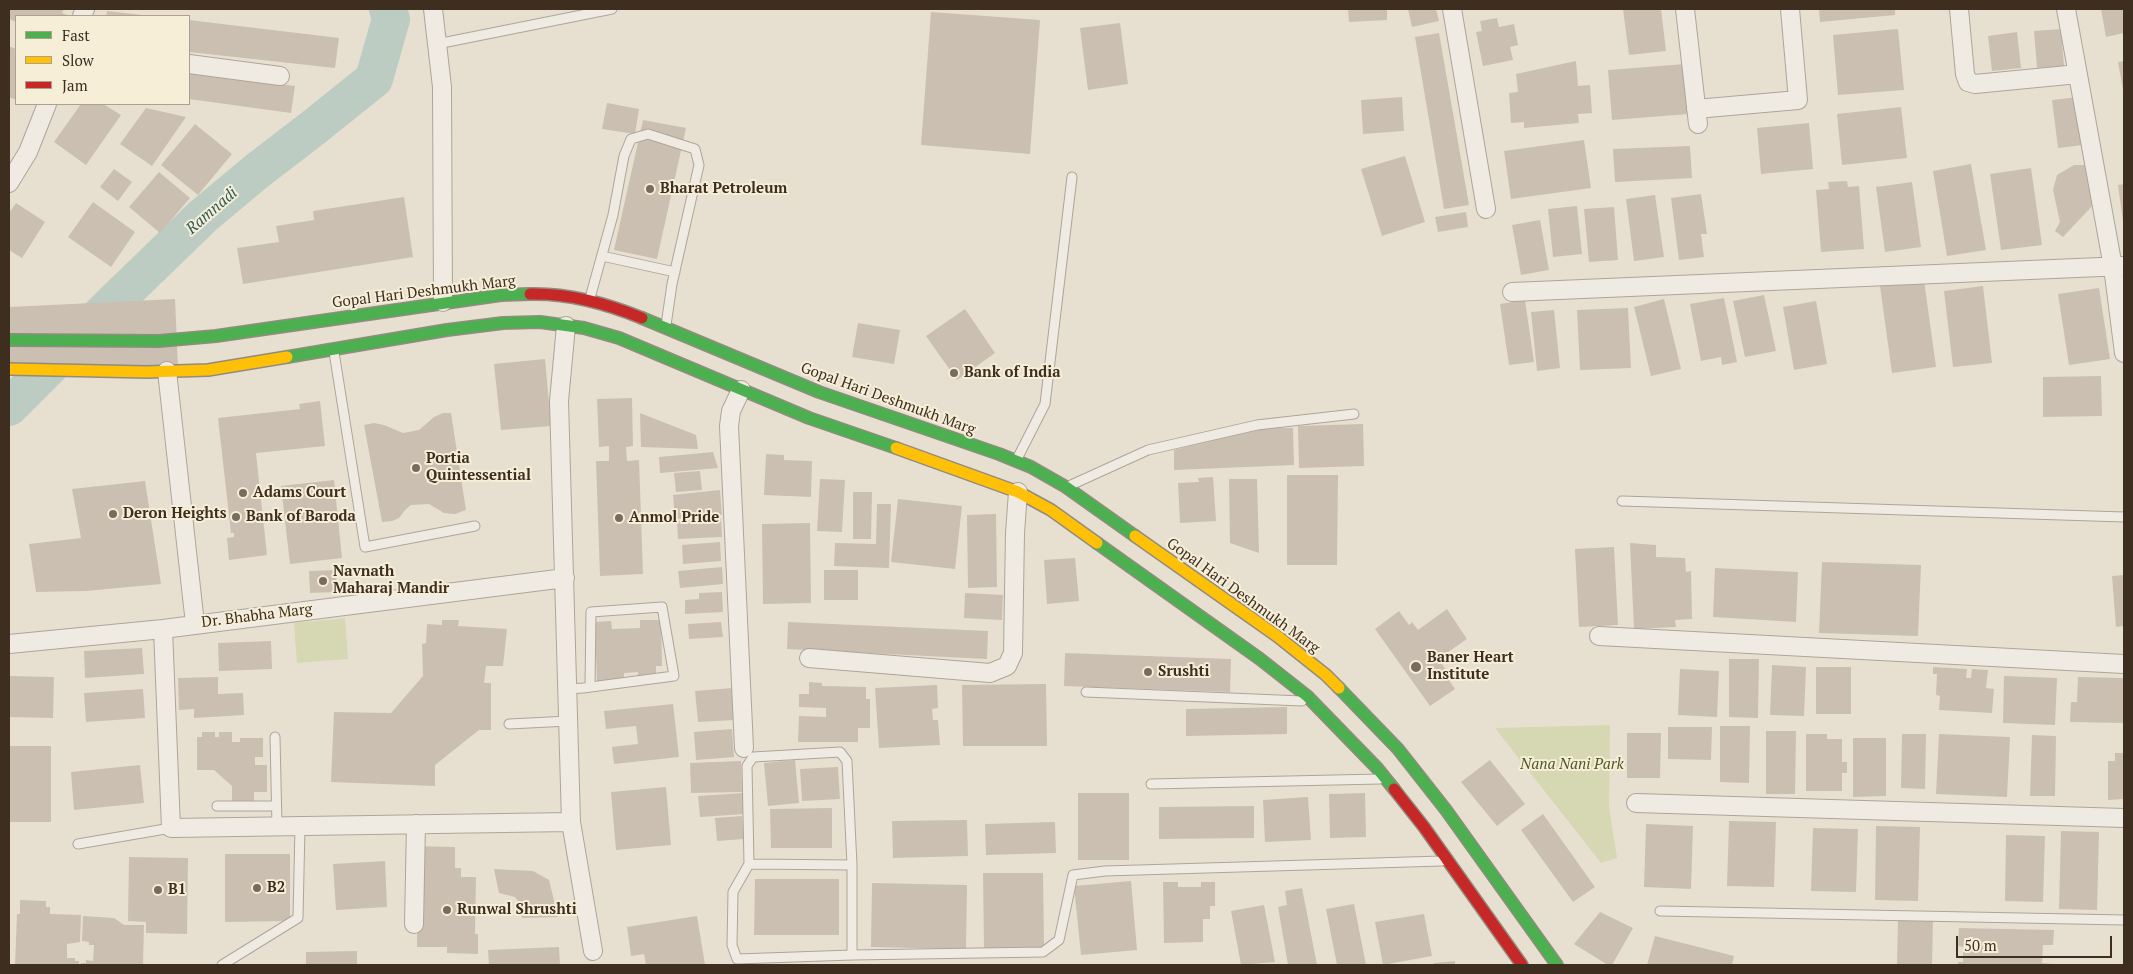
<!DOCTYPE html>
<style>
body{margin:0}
#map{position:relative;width:2133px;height:974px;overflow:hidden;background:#e7e0d1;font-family:"PT Serif",serif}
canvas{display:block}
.frame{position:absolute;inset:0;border:10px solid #3d2e20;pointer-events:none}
.legend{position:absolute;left:15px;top:15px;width:175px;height:90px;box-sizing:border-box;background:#f7eed8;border:1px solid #ada18e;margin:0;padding:6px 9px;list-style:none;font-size:15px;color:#3d2e20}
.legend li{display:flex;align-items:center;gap:10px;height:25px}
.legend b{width:25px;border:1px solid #ada18e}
.scale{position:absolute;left:1956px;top:936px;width:156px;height:22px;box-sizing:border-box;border:2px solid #3d2e20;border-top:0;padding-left:6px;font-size:15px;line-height:18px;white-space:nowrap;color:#3d2e20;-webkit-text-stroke:4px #f7eed8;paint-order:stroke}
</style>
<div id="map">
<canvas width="2133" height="974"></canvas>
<div class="frame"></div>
<ul class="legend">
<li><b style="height:6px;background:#4caf50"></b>Fast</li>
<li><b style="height:6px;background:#ffc107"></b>Slow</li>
<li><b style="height:6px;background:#c62828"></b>Jam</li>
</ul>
<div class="scale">50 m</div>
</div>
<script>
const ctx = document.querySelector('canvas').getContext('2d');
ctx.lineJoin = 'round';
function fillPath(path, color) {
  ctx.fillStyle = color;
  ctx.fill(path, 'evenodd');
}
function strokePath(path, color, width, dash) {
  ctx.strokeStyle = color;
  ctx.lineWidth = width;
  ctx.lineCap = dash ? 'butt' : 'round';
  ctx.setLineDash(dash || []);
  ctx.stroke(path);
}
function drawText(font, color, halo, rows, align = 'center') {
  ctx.font = font + ' "PT Serif",serif';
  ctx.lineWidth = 4;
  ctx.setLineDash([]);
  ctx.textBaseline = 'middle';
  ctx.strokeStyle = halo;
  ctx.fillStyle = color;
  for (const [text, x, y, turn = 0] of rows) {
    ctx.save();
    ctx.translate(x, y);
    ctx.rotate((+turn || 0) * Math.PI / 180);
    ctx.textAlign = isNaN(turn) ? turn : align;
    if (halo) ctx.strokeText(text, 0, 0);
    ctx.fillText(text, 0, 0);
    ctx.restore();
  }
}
fillPath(new Path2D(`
 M345 618 348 659 297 663 294 623Z
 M1610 725 1609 807 1617 858 1601 863 1495 728Z`), '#d6d7b3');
strokePath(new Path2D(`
 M9 407 108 308 203 216 257 171 313 128 374 79 391 19 388 9`), '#bcccc2', 38);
fillPath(new Path2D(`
 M9 9H64L62 13 70 16H16V22L9 19Z
 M1348 9H1387V20L1349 22Z
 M1408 9H1436L1439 21 1412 27Z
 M1623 9H1661L1666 51 1629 55Z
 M1819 9H1895V15L1820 22Z
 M2101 9H2124V33L2106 37Z
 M107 11 142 15V16H106Z
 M931 12 1040 20 1030 154 921 145Z
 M1497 18 1499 27 1514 24 1518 45 1510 47 1513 60 1483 66 1476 32 1482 31 1480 21Z
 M189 20 339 38 335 68 189 52Z
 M1120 23 1128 84 1088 90 1080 28Z
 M1898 29 1904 90 1838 95 1833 35Z
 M2061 29 2064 66 2037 68 2034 31Z
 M2017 32 2021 68 1992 71 1988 36Z
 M1439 33 1469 205 1444 209 1415 37Z
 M9 46 16 49V100L9 97Z
 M1576 61 1578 86 1590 85 1592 113 1578 114 1579 123 1524 128V122L1511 123 1509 93 1518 92 1516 74Z
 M2124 61V90H2123L2118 62Z
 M1685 64 1689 114 1612 120 1608 70Z
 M189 71 295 86 291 113 189 99Z
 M1402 97 1404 131 1363 134 1361 100Z
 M2078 97 2083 145 2058 148 2052 100Z
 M607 103 639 109 635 134 602 129Z
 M81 104H103L121 115 86 165 54 142Z
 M1901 107 1907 158 1842 165 1837 114Z
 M146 108 186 117 152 166 120 144Z
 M643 120 686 128 657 259 614 250Z
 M1809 123 1813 169 1761 174 1757 128Z
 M195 124 232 154 198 195 161 165Z
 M1584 140 1591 188 1511 199 1504 151Z
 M1690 146 1692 178 1615 182 1613 149Z
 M1405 156 1425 222 1382 236 1361 169Z
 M1971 164 1986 250 1947 256 1933 171Z
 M2074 165H2090L2096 202 2063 237 2055 231 2060 222 2053 190 2057 175Z
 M2031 168 2042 245 2001 250 1990 174Z
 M114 169 132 182 118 201 100 187Z
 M159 172 190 198 160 233 129 207Z
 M1847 181 1848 187 1859 186 1864 249 1821 252 1816 190 1829 189 1828 182Z
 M1912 182 1921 247 1885 252 1876 187Z
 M2124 184V222H2123L2118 185Z
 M1701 194 1707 234H1701L1704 257 1679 260 1671 198Z
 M1655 195 1664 257 1634 261 1626 199Z
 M404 197 413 257 243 284 237 248 279 242 276 226 314 220 313 211Z
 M93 202 135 232 111 267 68 237Z
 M16 203 45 222 22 258 9 250V213Z
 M1577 206 1582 254 1553 257 1548 209Z
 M1614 207 1618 260 1589 262 1584 209Z
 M1466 212 1468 227 1438 232 1435 217Z
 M1540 220 1549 270 1521 275 1512 225Z
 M1924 280 1936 367 1892 373 1880 286Z
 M1983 286 1992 363 1953 367 1944 291Z
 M2099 288 2110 359 2069 365 2058 294Z
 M1764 295 1776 351 1745 357 1733 301Z
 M1724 298 1737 362 1722 365 1721 357 1701 361 1690 304Z
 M175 299 178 367 9 375V307Z
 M1664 299 1681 369 1651 376 1634 307Z
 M1525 300 1534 362 1509 365 1500 304Z
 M1816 301 1827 364 1794 370 1783 307Z
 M1628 308 1631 368 1580 370 1577 310Z
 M965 309 995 353 957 380 926 336Z
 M1554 310 1560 368 1537 371 1531 312Z
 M858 323 900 330 894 364 852 357Z
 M545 359 551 426 501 430 494 364Z
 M2101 376 2102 416 2043 417V377Z
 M632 398 633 446 626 447 627 461 639 460 643 574 600 576 596 461H609V446L599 447 597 399Z
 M320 401 325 446 256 453 267 555 229 560 227 538 234 537V533H231L218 418 300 409 299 404Z
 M443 413H451L466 510 455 514 444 513 429 504 411 505 405 510 399 518 392 521 382 522 364 425 374 423 384 425 403 433 419 430 434 417Z
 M640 413 696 435 698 449 641 447Z
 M1363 424 1364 466 1299 468 1298 426Z
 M1258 428H1293L1294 465 1174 470V450Z
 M713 452 718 468 660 473 659 457Z
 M766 454 784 455V460L812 461 811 497 764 495Z
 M700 471 702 490 676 492 674 473Z
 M1287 475H1338L1337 565H1287Z
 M1213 477 1216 521 1180 523 1178 483 1199 482 1198 478Z
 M820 479 845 480 842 532 817 531Z
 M1229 479H1257L1259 553 1230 543Z
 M334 480 342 558 290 564 281 486Z
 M145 481 161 584 86 591 36 592 29 544 81 538 72 489Z
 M720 490 722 515 675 519 673 495Z
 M853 492H872L871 539H853Z
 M898 499 962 506 955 569 891 562Z
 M877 504H891L889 568 834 566 835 543 876 544Z
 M996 514 997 587 968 588 967 515Z
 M721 518 722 537 678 539 677 521Z
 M810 523 811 603 763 604 762 524Z
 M720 542 721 561 683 564 682 545Z
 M1630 543 1656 545V557L1685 558 1686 572 1691 571 1692 619 1675 620 1676 627 1634 629Z
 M1614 547 1618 625 1579 627 1575 549Z
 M1075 558 1079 601 1047 604 1044 560Z
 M1822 562 1921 565 1918 636 1819 633Z
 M722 567 723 584 680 588 678 571Z
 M1715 568 1798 572 1796 622 1713 617Z
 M336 570 337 592 310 593 309 571Z
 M824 570H858V600H824Z
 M2124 575V626L2116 627 2112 576Z
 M722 592 723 612 685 614V600L699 599V593Z
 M965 593 1003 595 1002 620 964 618Z
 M1447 609 1467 639 1438 659 1447 671 1444 673 1455 689 1430 706 1375 629 1399 611 1409 625 1412 622 1418 630Z
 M442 620H459L458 626 507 629 503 666H486L484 683H491V730H479L435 765V786L331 782 334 712 391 713 423 676 422 644 426 643 427 624 442 625Z
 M640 620H661L662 666H656V676L638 677V672L624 673V683L597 684 595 622 611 621 612 629 640 628Z
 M721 622 723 637 689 639 688 624Z
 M788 622 988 631 987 659 787 649Z
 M271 641 272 669 219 671 218 643Z
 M142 648 144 674 85 678 84 651Z
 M1065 653 1231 659 1230 692 1064 686Z
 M1729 659H1759L1758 718 1729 717Z
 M1772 665 1806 667 1804 716 1770 715Z
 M1816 667H1851V714H1816Z
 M1933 667 1967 669 1966 678H1971L1972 669 1988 670 1986 688 1994 689 1992 713 1939 710 1940 696 1936 695 1937 674H1933Z
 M1680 669 1719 671 1717 717 1678 715Z
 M9 676 54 677 53 718 9 717Z
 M2004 676 2057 678 2055 725 2003 723Z
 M218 677V694L243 693 244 715 194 718V709L179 710 178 678Z
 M2078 677 2124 678V723L2070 722 2071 702H2077Z
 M809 682 822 683V686L866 687V699H870V728H858V742H798L799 716 826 717V708L799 707V694H809Z
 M1046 684 1047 746H963L962 685Z
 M937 685 938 708 932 709 933 720H938L940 745 879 748 875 688Z
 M732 688 735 720 698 722 695 691Z
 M143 689 145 718 86 722 84 693Z
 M673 704 679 757 614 764 612 747 638 744 636 726 606 729 604 711Z
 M1287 707V734L1186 736V709Z
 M1720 726H1750L1749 783 1720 782Z
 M1668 727H1712L1711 760 1668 759Z
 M732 729 734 757 696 760 694 732Z
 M1766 731H1796L1795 794H1766Z
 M202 732H215V737H219V732H232V742H240V738H263V757H255V765H267V792H254V802H232V786L214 770H197V737H202Z
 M1627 733H1661L1660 778H1627Z
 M1806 734H1827V739H1842V762H1847V773H1842V791H1806Z
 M1902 734H1926L1925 789 1901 788Z
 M1939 734 2010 737 2007 797 1936 794Z
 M2032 735 2056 736 2055 796H2030Z
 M1853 738H1886V796L1853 797Z
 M9 746H51V822H9Z
 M2115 753H2124V799L2108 800V761H2115Z
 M795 760 799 803 768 806 764 763Z
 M1490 760 1525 804 1497 826 1461 782Z
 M741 761 742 792 691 793 690 763Z
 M140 765 144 803 74 810 71 772Z
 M838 767 840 799 802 801 800 769Z
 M666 787 671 845 616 850 611 792Z
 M744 793 745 814 700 817 698 796Z
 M1078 793H1129V860H1078Z
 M1365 793 1366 837 1330 838 1329 794Z
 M1308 797 1311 840 1265 842 1263 800Z
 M1254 806V838L1159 839V807Z
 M832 808V848H771L770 809Z
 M1543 814 1595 887 1573 902 1521 830Z
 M742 816 744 839 717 841 715 818Z
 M967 820 968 856 893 858 892 821Z
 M1729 821 1776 822 1774 887 1727 886Z
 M1055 822 1056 853 986 855 985 824Z
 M1646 824 1693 826 1691 889 1644 887Z
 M1876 826 1920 827 1918 901 1875 900Z
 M1813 828 1858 829 1856 892 1811 891Z
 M2061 831 2099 832 2097 910 2059 909Z
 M2006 835 2045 836 2043 902 2005 901Z
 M408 846 455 847V868H461V877H476L475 934H478V954L447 953V947H417L418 886Z
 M225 854H290V921L225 922Z
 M129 857 188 858 187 934 146 933V922L128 921Z
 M385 861 387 907 336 910 333 864Z
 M494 869 533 871 549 880 558 917 522 918 521 905 515 897 499 893Z
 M983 873H1043L1044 947 984 948Z
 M755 879H839V935H754Z
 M1131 881 1137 950 1081 955 1074 886Z
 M1163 882H1178V887H1201V882H1215V906H1210V919H1203V942L1164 943Z
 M872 883 967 885 966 949 871 947Z
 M1302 888 1317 965H1288L1278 907 1287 905 1285 891Z
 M20 900 46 901V907H50V914L81 915 80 942 67 944V958H75V961H79V965H15L17 914H20Z
 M1354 904 1366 965H1337L1326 909Z
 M1264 905 1275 962 1241 965 1231 911Z
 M1600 912 1633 928 1612 965H1608L1574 944Z
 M1424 914 1432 956 1383 965 1375 922Z
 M83 916 114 918 124 925H144L143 965H81V963H86V960L93 961 94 945H89V942L82 941Z
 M697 916 705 965H646L644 954 631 956 627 927Z
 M1898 918 1933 919 1932 965H1897Z
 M1959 928 2054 930 2053 945H2043L2042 963 2053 964V965H1958V962H1963V947L1958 946Z
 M1655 936 1734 956 1732 965H1647Z
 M559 947 560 965H489L488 950Z
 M357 951V965H306V952Z
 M1455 961V965H1434V963Z`), '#cbbfb2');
const lane = new Path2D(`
 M437 44 612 9
 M602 256 675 272
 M590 298 613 215 624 156 631 139 648 134 695 149 699 165 672 284 666 325
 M334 352 365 547 475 526
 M1017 459 1045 404 1072 177
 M1071 485 1148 450 1257 425 1354 414
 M1622 501 2124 517
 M568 689 583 688 674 676 662 607 591 612 590 687
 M1086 692 1302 701
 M509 724 569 721
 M275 737 277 826
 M1151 784 1380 779
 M217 806H276
 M78 844 171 828
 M749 864 852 865
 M1660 911 2124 920
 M852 955 737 959 732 945 733 892 749 864 747 766 753 757 840 752 847 761 852 865V955L1043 952 1059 940 1073 875 1105 871 1442 861
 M222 965 298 918 300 826`);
const street = new Path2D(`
 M433 9 442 87 443 302
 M1452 9 1486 209
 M1685 9 1698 124
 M1959 9 1965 74 1968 82 1975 84 2078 74
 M2066 9 2113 267 2124 353
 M82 16 85 9
 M189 64 280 76
 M1696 109 1798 100 1790 9
 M9 183 28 152 47 104
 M1512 292 2124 266
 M566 326 559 401 571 822 593 951
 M167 371 195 624
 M741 390 731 411 729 426 744 748
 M163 629 171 828 571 822
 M1599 636 2124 664
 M9 644 163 629 565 578
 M809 658 990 673 1007 666 1013 653 1015 533 1018 492
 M1636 803 2124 818
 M414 924 416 824`);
const fast = new Path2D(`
 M642 318 819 392 999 454 1031 467 1066 487 1135 536
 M9 340 159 341 216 336 501 295 530 294
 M287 357 447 330 503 323 540 322 584 328 619 338 809 418 896 448
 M1097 543 1260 659 1307 696 1377 768 1394 789
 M1339 688 1398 749 1446 810 1557 965`);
const slow = new Path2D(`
 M9 369 147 372 208 370 287 357
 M896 448 1018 492 1051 510 1097 543
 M1135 536 1277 636 1326 675 1339 688`);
const jam = new Path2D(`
 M530 294C567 293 608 304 642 318
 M1394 789 1424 827 1522 965`);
strokePath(lane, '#ada599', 11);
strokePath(street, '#ada599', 20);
strokePath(fast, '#928b80', 14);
strokePath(slow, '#928b80', 14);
strokePath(jam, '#928b80', 14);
strokePath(lane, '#efebe3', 9);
strokePath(street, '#efebe3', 18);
strokePath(fast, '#4caf50', 11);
strokePath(slow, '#ffc107', 11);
strokePath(jam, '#c62828', 11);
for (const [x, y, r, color] of [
 [650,189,5,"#786c5e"],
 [954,373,5,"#786c5e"],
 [416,468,5,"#786c5e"],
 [243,493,5,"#786c5e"],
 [113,514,5,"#786c5e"],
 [236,517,5,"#786c5e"],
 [619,518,5,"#786c5e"],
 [323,581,5,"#786c5e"],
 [1416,667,6,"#786c5e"],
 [1148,672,5,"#786c5e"],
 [257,888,5,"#786c5e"],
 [158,890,5,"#786c5e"],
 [447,910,5,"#786c5e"]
]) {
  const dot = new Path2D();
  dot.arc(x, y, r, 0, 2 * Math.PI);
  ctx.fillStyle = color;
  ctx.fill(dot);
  strokePath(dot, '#f7eed8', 2);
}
drawText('bold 15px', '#3d2e20', '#f7eed8', [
 ["Bharat Petroleum",660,189],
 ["Bank of India",964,373],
 ["Portia",426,459],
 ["Quintessential",426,476],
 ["Adams Court",253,493],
 ["Deron Heights",123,514],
 ["Bank of Baroda",246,517],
 ["Anmol Pride",629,518],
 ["Navnath",333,572],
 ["Maharaj Mandir",333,589],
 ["Baner Heart",1427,658],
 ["Institute",1427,675],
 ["Srushti",1158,672],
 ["B2",267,888],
 ["B1",168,890],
 ["Runwal Shrushti",457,910]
], 'left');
drawText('15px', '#3d2e20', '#f7eed8', [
 ["Gopal Hari Deshmukh Marg",424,292,-7],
 ["Gopal Hari Deshmukh Marg",888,399,20],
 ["Gopal Hari Deshmukh Marg",1243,596,36],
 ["Dr. Bhabha Marg",257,616,-7]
]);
drawText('italic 15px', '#4d5a26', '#f7eed8', [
 ["Nana Nani Park",1572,765]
]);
drawText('italic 16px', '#2f5d5a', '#f7eed8', [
 ["Ramnadi",212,211,-41]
]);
</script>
